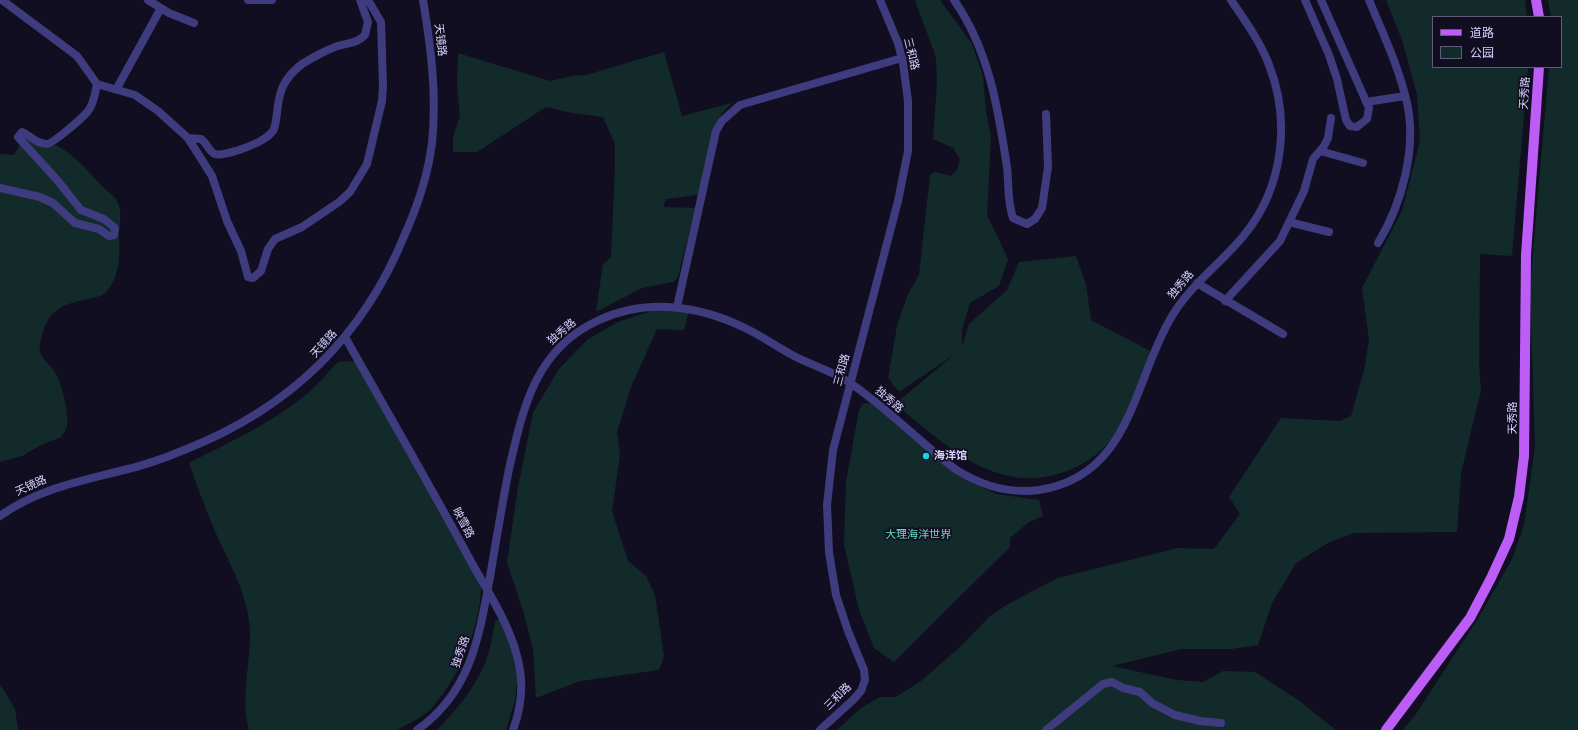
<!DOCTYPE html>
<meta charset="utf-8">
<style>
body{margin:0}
#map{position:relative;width:1578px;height:730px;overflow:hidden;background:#120e21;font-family:Manrope,"Noto Sans SC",sans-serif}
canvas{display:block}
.legend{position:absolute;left:1432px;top:16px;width:130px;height:52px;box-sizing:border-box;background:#120e21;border:1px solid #605c79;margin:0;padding:5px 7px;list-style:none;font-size:12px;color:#d6d1fd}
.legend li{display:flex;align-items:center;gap:8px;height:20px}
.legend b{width:20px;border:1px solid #605c79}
</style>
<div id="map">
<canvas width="1578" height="730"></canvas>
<ul class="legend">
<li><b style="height:5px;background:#bd5df7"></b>道路</li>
<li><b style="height:11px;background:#122b2a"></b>公园</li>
</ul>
</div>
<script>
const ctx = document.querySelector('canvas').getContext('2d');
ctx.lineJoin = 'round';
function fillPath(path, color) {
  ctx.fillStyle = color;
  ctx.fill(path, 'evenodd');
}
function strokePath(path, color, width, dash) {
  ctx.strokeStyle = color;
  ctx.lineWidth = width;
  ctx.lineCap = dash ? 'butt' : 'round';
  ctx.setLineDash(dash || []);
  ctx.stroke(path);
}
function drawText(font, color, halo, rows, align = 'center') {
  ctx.font = font + ' Manrope,"Noto Sans SC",sans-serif';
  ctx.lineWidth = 3.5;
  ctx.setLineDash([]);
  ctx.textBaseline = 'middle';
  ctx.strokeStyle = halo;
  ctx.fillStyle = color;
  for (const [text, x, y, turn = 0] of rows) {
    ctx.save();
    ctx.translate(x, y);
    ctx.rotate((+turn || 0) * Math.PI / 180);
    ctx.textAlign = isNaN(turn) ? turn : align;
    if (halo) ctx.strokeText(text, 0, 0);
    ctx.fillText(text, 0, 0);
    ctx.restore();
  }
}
fillPath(new Path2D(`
 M915 0H940L972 44 983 76 986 111 991 137 987 215 1008 259 999 286 970 303 962 329V347L969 324 1007 290 1019 262 1076 256 1086 285 1091 320 1152 352C1141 378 1132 406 1118 430 1107 448 1088 463 1069 470 999 499 946 445 895 404L955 354 899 392 888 378 897 326 908 294 919 275 930 175 935 172 951 176 957 170 960 159 953 148 933 139 937 83 936 57Z
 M1386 0H1525L1527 17H1433V67H1528L1512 256 1480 254 1479 366 1481 390 1461 473 1457 532 1354 533 1328 543 1296 563 1272 603 1258 645 1231 649H1181L1112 666 1177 680 1203 682 1223 671 1255 672 1298 700 1336 730H837L861 708 880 697H896L921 681 960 647 989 617 1008 604 1058 578 1178 548 1214 549 1240 514 1229 497 1281 418 1340 421 1351 416 1365 366 1369 339 1362 288 1402 211 1420 141 1417 95 1402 40Z
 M1548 0H1578V730H1403L1416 714 1479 617 1512 559 1524 525 1535 447 1530 287 1549 67H1561V17H1551Z
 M664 52 682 116 732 103 722 113 717 123 698 195 666 199 663 207 695 208 678 277 673 282 642 288 596 312 603 264 611 257 615 167V144L603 117 572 113 546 107 477 152H453V137L460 116 457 86 458 53 550 81 572 76 586 75Z
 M19 135C30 138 41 140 51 143 70 150 87 170 100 184 105 190 113 194 117 201 124 214 118 226 119 239 120 256 119 278 107 291 102 297 95 297 88 299 57 305 47 312 40 343 37 357 50 363 56 374 62 384 69 415 67 426 66 430 63 434 61 437L41 445 22 456 0 462V154L14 155 19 146Z
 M689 310 684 330 657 329 631 387 617 432 620 454 612 511 628 561 646 576 655 595 664 656 659 670 580 681 536 698 533 649 524 614 507 562 518 487 533 413 558 370 588 339 618 322 652 311Z
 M356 361 475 565C477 572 481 581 481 589 479 628 461 674 435 704 426 716 410 723 397 730H249C240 698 251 663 250 630 248 594 229 563 215 531 205 508 197 485 189 463 230 442 272 423 308 393 319 384 328 372 338 362Z
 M866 403 872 404 968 481 997 494 1039 500 1043 516 1029 522 1010 538V547L894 662 874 648 859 610 844 544 846 482 859 410 862 404Z
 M499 619 504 623 518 671 515 700 506 730H437C459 707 482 680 490 648 492 639 493 630 495 621Z
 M0 684 15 709 18 730H0Z`), '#122b2a');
strokePath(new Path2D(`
 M2 0 77 56 97 84 135 95 158 111 188 138 212 176 227 221 241 251 248 277 253 278 261 271 268 249 275 239 302 227 339 202 350 192 367 164 382 101 383 85 381 22 368 0
 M148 0 169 13 194 23
 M248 0H272
 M954 0C989 50 998 108 1007 167 1009 184 1007 201 1013 218L1027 224 1035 219 1042 208 1048 167 1046 114
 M1305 0 1329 55 1337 79 1346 120 1350 126 1357 127 1367 119 1369 108 1321 0
 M1369 0C1383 34 1399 67 1407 103 1417 148 1402 204 1378 243
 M117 88 161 8
 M1366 102 1405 96
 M188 138 201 139C206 142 209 152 215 154 222 156 232 152 239 150 250 146 265 141 273 131 276 126 276 119 277 113 279 91 283 79 302 64 312 58 324 51 335 47 345 43 357 44 365 35L368 22 360 0
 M1320 151 1363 163
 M0 188 40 197 53 203 75 223 99 229 109 236 114 235 115 228 104 219 81 210 58 181 18 137 22 132C31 136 36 144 47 144 52 144 84 117 88 111 94 104 95 93 97 84
 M1289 222 1329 232
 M1197 283 1283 334
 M1225 301 1280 241 1304 191 1313 159 1324 146 1328 138 1331 118
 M677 307 716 131 722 121 740 105 902 58
 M345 337C386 410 428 482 468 556 485 588 508 620 517 656 524 681 522 706 513 730
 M0 516C36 490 77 482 120 471 142 466 163 459 184 450 289 409 363 338 405 234 418 205 428 175 432 143 437 95 431 47 423 0
 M417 730C471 692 479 637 490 577 496 541 502 505 509 469 523 408 535 350 597 321 645 298 698 305 745 328 762 336 777 347 794 356 813 366 836 372 853 385 889 410 920 442 955 469 980 485 1009 494 1039 490 1132 476 1133 380 1172 316 1191 284 1222 263 1245 234 1283 187 1291 121 1269 65 1260 41 1245 21 1231 0
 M820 730 853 700 861 691 865 680 864 670 848 631 836 595 829 552 827 505 833 450 898 201 908 151V101L903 63 898 43 880 0
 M1046 730 1103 684 1112 682 1123 688 1140 692 1152 703 1175 715 1200 721 1221 723`), '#3e3c7e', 8);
strokePath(new Path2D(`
 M1536 0 1539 17
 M1386 730 1470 618 1491 578 1509 539 1519 497 1524 456 1526 255 1539 67`), '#bd5df7', 10);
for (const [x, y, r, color] of [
 [926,456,4,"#0cd8ee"]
]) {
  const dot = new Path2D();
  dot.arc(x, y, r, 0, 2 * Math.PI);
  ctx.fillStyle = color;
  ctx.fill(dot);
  strokePath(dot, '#120e21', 1.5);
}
drawText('11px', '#d6d1fd', '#120e21', [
 ["天镜路",440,40,83],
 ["三和路",911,54,76],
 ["天秀路",1525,93,-86],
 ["独秀路",1181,285,-50],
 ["独秀路",562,332,-40],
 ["天镜路",324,344,-48],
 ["三和路",842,370,-75],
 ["独秀路",889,400,41],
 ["天秀路",1513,418,-90],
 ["天镜路",31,486,-24],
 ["映雪路",463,523,62],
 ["独秀路",461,652,-71],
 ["三和路",838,697,-45]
]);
drawText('bold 11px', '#d6d1fd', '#120e21', [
 ["海洋馆",934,456]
], 'left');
drawText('11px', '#61d9bb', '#120e21', [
 ["大理海洋世界",918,535]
]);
</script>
